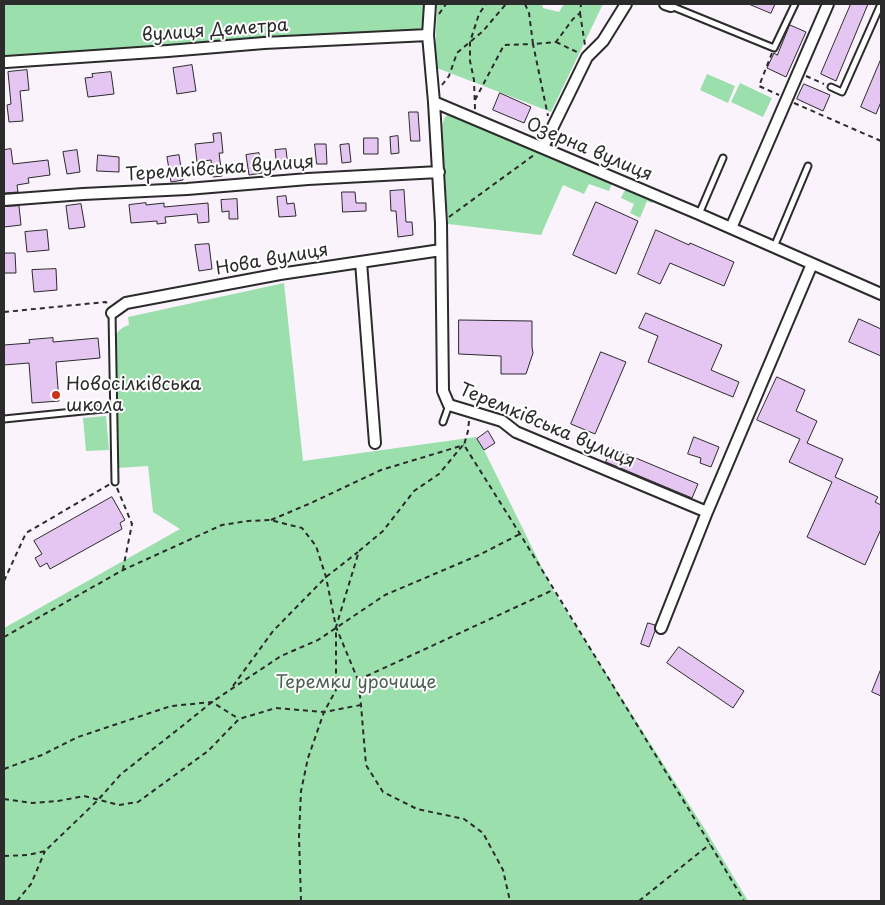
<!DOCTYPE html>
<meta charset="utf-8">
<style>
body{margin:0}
#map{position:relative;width:885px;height:905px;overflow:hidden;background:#faf3fc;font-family:"Playpen Sans",sans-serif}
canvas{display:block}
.frame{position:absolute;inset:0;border:5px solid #2b2b2b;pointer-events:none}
</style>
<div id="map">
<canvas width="885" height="905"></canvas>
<div class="frame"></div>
</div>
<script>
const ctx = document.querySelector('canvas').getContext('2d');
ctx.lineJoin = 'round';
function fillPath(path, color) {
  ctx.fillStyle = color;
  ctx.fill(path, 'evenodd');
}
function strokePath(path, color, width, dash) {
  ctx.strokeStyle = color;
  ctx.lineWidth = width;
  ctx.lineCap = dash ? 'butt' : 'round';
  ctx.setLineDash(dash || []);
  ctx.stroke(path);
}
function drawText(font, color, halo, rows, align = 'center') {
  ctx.font = font + ' "Playpen Sans",sans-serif';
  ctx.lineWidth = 4;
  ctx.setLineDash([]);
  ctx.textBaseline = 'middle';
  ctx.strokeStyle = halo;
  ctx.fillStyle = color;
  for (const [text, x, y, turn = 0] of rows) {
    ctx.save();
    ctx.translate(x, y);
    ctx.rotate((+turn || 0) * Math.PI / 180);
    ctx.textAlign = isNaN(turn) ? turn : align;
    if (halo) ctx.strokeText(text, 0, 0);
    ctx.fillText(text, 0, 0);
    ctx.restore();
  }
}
fillPath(new Path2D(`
 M4 4H427L425 29 4 58Z
 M437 4H542L543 8 559 12 564 4H603L551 112 437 68 435 65Z
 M707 74 735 86 728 103 700 90Z
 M740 83 772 98 763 117 731 102Z
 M448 114 612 183 609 191 589 184 584 194 563 185 541 235 448 224 442 126 444 119Z
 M625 190 652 201V203L647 201 640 218 630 213 634 204 621 198Z
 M284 283 303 461 476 437 484 450 553 590 706 831 748 901H4V628L180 529 153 512 148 466 118 468 115 336C119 330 122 327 129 325L128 317Z
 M106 416 109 450 86 451 83 418Z`), '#9be0ac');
const building = new Path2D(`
 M749 4H775L771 13Z
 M851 4H868L836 81 821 74Z
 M790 25 806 32 786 77 767 68 774 53 777 55Z
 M881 59V102L876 114 861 107Z
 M192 65 196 91 177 94 173 68Z
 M27 70 29 90 20 91 23 121 9 122 7 105 11 104 8 72Z
 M111 72 114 94 88 97 85 78 93 77 92 74Z
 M804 84 830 95 823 111 797 99Z
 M500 93 531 107 524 123 493 110Z
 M409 112H418L420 141H411Z
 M221 133 223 153H219L222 176 213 177 211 160 197 162 195 144 214 142 213 134Z
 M398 136 399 153 391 154 390 137Z
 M364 138H378V154H364Z
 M315 144H326L327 164H317Z
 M349 144 351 162 342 163 340 145Z
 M11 149 13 164 48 160 50 175 28 178 29 183 17 185 18 192 4 193V150Z
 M286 149 288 167 277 168 275 150Z
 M77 150 80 172 67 174 63 152Z
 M259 153 262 173 249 175 246 155Z
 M98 155 119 157V172L97 171Z
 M179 155 183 180 171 182 167 157Z
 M404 190 406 222H412L413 235 398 237 396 211H391L390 191Z
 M342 192H355L356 203H366V211L343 212Z
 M286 196 287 204 294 203 296 216 279 217 277 197Z
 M237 199 238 219H229V211L222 212 221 200Z
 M596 202 638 221 616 274 573 255Z
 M146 203V205L164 203V207L208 203 209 222 198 223 197 214 165 217 166 223 157 224V221L131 223 129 205Z
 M81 204 85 227 69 229 66 206Z
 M19 206 21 225 4 227V207Z
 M47 230 49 250 27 252 25 232Z
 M656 230 689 245 690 243 734 262 724 286 670 263 660 284 638 274Z
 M209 244 212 269 199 271 195 245Z
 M4 253H15L16 273H4Z
 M56 269 57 290 34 292 32 270Z
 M646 313 722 345 711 370 739 382 733 397 648 362 658 336 639 328Z
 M859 319 881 329V356L849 342Z
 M459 320 532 321V347L533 353 526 374H501V356L459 354Z
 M53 338V342L98 338 100 358 56 362 59 401 32 403 29 363 4 365V345L30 343 29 340Z
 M601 352 626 362 595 434 571 424Z
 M777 377 805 390 796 411 817 421 807 443 843 459 835 477 878 497 875 502 881 505V529L865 565 807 537 832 482 789 462 800 439 757 420Z
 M488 431 495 443 484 450 477 439Z
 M694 437 719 447 711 467 700 463 701 458 688 454Z
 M612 448 698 484 692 498 606 462Z
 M112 497 125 520 120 523 122 529 50 569 47 563 40 567 35 558 42 554 34 541Z
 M648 623 655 625V631L649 647 641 644Z
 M679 647 744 691 733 708 667 663Z
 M881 669V696L872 692Z`);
fillPath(building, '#e5c5f2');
strokePath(building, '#2b2b2b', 1);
const service = new Path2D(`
 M671 6 774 48 795 4
 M831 87 842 92 881 4
 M699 214 723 158
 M774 247 808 166
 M112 313 115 482
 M4 419 113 408
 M443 422 449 405`);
const minor = new Path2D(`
 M430 4 428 35 434 102 441 223 443 391 449 405 502 421 516 432 707 512
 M665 4 671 6
 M6 62 168 51 264 43 428 35
 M434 102 699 214 881 294
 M543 147 587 57 603 41 626 4
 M4 200 83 194 187 189 308 179 439 172
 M731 228 828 4
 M361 262 375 443
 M112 313 126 303 280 274 441 250
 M661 628 707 512 812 264`);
strokePath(service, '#2b2b2b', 9);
strokePath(minor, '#2b2b2b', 14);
strokePath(new Path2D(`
 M525 4 529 13 533 44 556 42 573 19 580 13 581 4
 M580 13 585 45
 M439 14 446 4
 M556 42 579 53
 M772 53 759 86 779 95
 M806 76 824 84
 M442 85 449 76 457 53 483 31 506 4
 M475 100 504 45 533 44 548 116
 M794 103 881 141
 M475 109 474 80 470 61V42L479 14 486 4
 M449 217 534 155
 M4 312 106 302 107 304
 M469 421 468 431 464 445 520 534 710 844 744 901
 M117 488 132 524 123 569
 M271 520 311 503 381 470 464 445
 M4 581 26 533 110 484
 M4 637 123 570 222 525 248 521 270 520 302 528 316 546 326 577 336 627 358 680 361 705 366 765 383 792 417 809 464 819 483 833 503 870 510 901
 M358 680 553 590
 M233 686 273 631 326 577 358 552
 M4 769 42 755 78 737 171 706 212 702 239 719
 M4 799 32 803 58 801 84 796 119 805 138 802 208 751 239 719 276 708 324 712 361 705
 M4 856 28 855 45 851 98 800 121 774 181 727 212 702 281 656 318 640 385 595 479 555 520 534
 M17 901 31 884 45 851
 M301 901 299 836 301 791 308 758 324 712 336 690V627L359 551 383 531 414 491 439 474 463 445
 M639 901 710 844`), '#2b2b2b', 2, [5, 4]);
strokePath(service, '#fff', 5);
strokePath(minor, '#fff', 10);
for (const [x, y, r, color] of [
 [56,395,5,"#c8321e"]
]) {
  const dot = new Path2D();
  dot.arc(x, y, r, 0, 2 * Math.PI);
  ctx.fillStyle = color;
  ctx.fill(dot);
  strokePath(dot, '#fff', 2);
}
drawText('18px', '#2b2b2b', '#fff', [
 ["вулиця Деметра",215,31,-4],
 ["Озерна вулиця",589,150,23],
 ["Теремківська вулиця",220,169,-4],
 ["Нова вулиця",272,260,-10],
 ["Теремківська вулиця",547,426,23]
]);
drawText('18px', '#2b2b2b', '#fff', [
 ["Новосілківська",66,385],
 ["школа",66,406]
], 'left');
drawText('18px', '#4d6152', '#fff', [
 ["Теремки урочище",356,683]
]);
</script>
